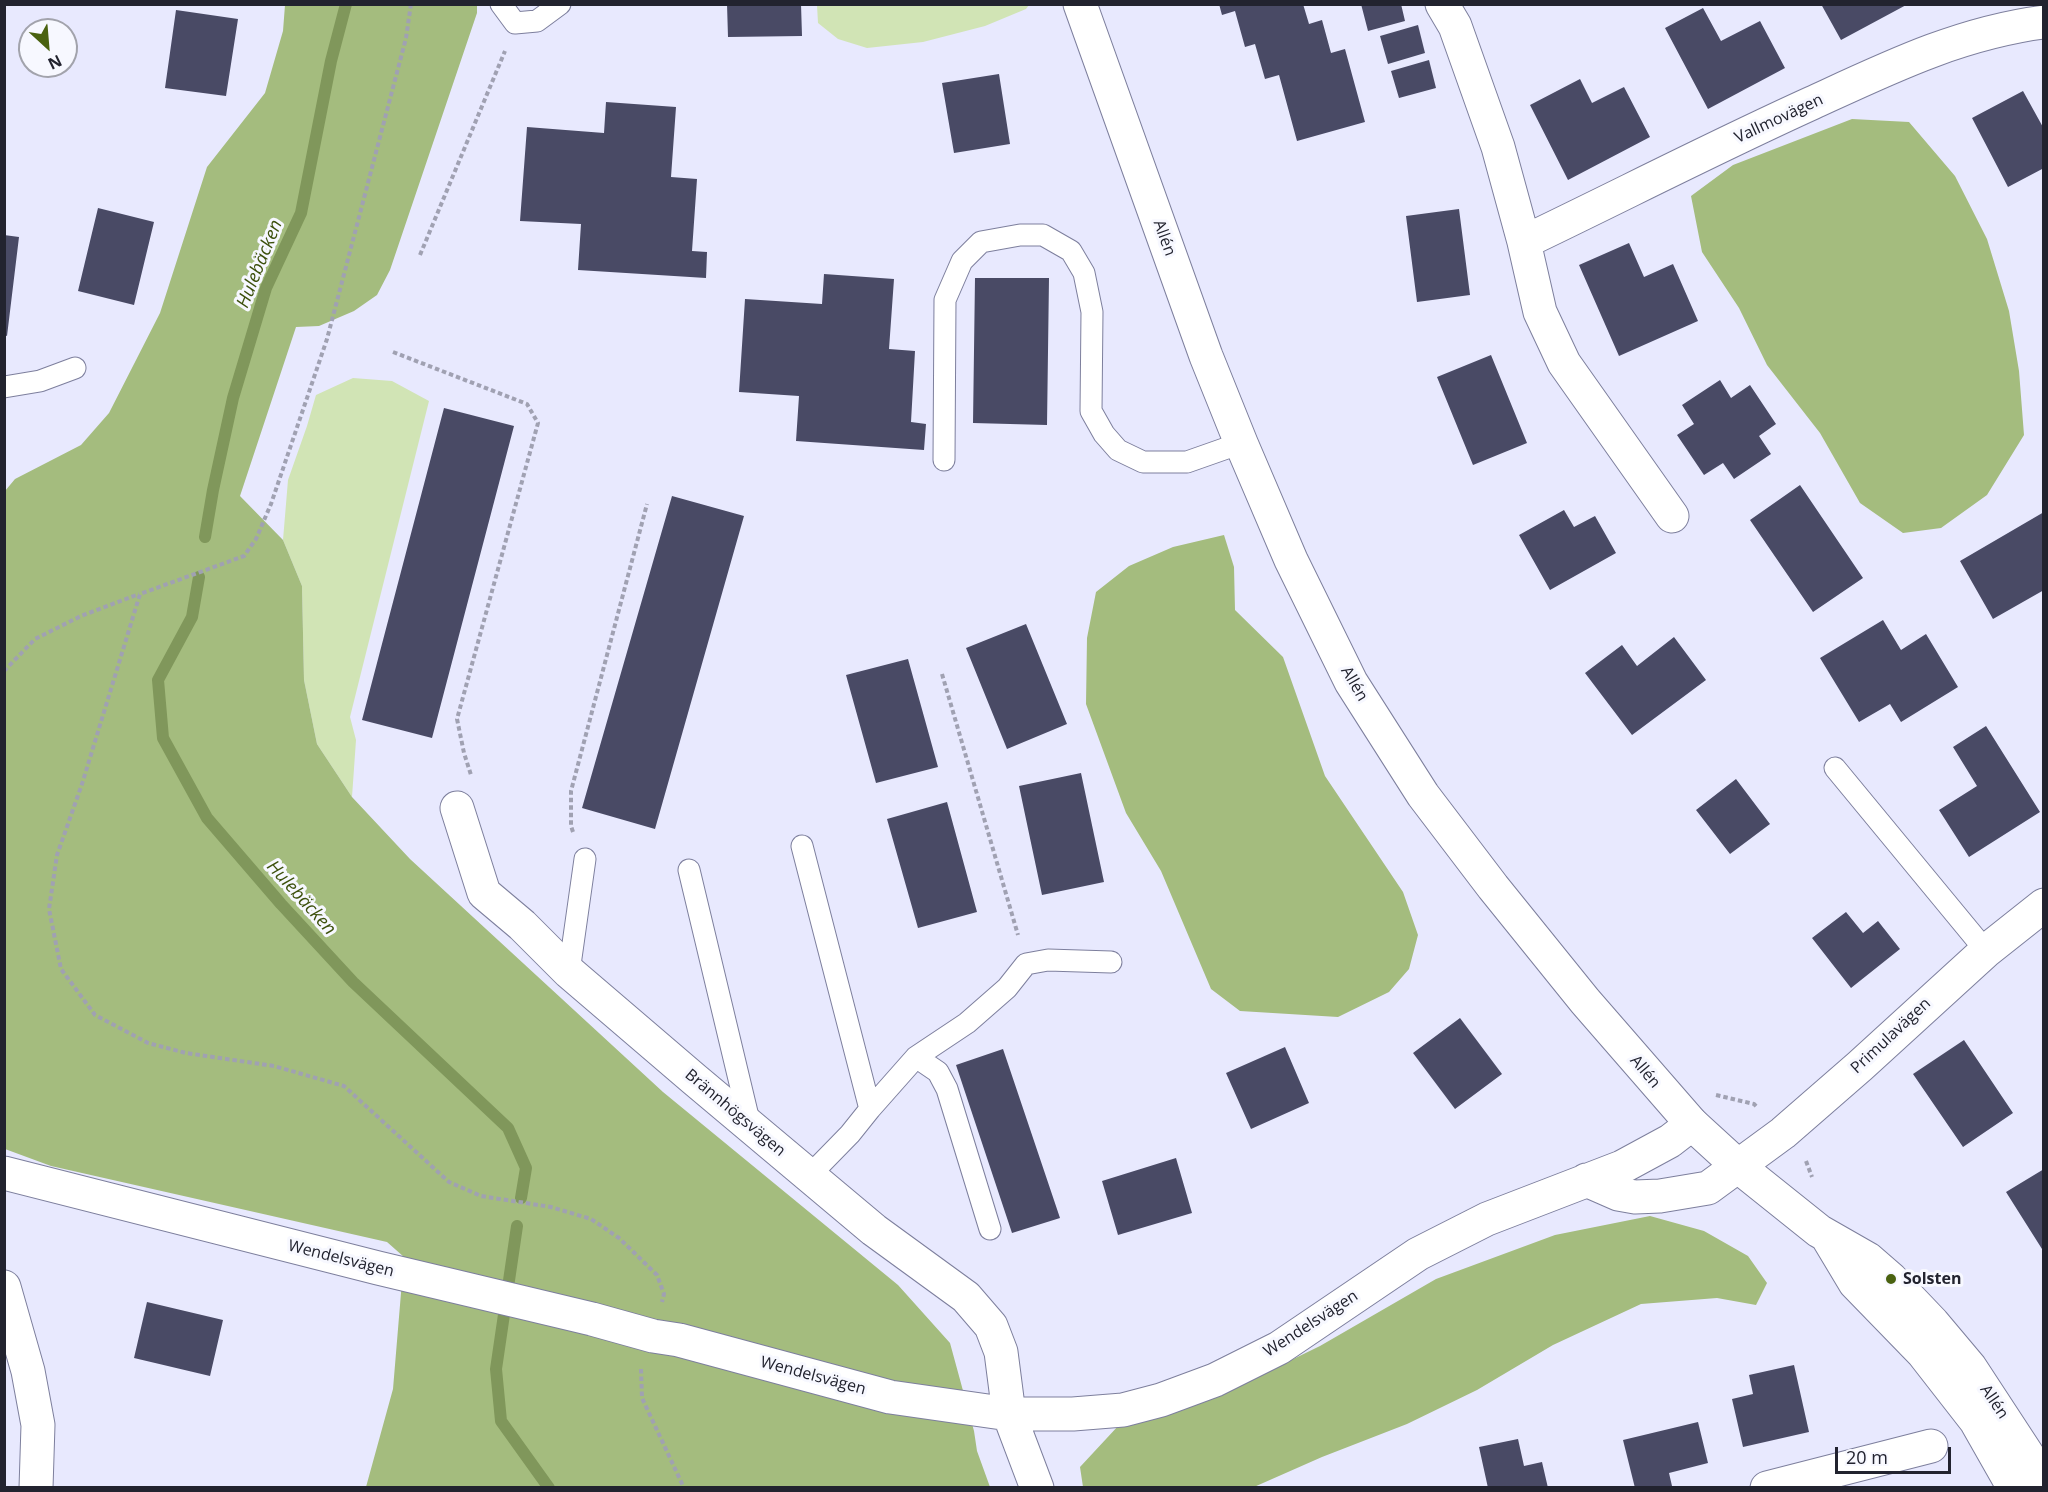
<!DOCTYPE html>
<meta charset="utf-8">
<style>
body{margin:0}
#map{position:relative;width:2048px;height:1492px;overflow:hidden;background:#e8e9fe;font-family:"Open Sans",sans-serif}
canvas{display:block}
.frame{position:absolute;inset:0;border:6px solid #22232f;pointer-events:none}
.north{position:absolute;left:18px;top:18px;width:60px;height:60px;box-sizing:border-box;background:#f7f8ff;border:2px solid #a2a3ac;border-radius:50%;rotate:154deg;font-size:16px;font-weight:700;line-height:24px;text-align:center;color:#22232f}
.north::after{content:'';display:block;margin:auto;width:21px;height:27px;background:#4a6210;clip-path:polygon(50% 0,100% 100%,50% 72%,0 100%)}
.scale{position:absolute;left:1835px;top:1447px;width:116px;height:27px;box-sizing:border-box;border:3px solid #22232f;border-top:0;padding-left:8px;font-size:18px;line-height:21px;white-space:nowrap;color:#22232f;-webkit-text-stroke:4px #f7f8ff;paint-order:stroke}
</style>
<div id="map">
<canvas width="2048" height="1492"></canvas>
<div class="frame"></div>
<div class="north">N</div>
<div class="scale">20 m</div>
</div>
<script>
const ctx = document.querySelector('canvas').getContext('2d');
ctx.lineJoin = 'round';
function fillPath(path, color) {
  ctx.fillStyle = color;
  ctx.fill(path, 'evenodd');
}
function strokePath(path, color, width, dash) {
  ctx.strokeStyle = color;
  ctx.lineWidth = width;
  ctx.lineCap = dash ? 'butt' : 'round';
  ctx.setLineDash(dash || []);
  ctx.stroke(path);
}
function drawText(font, color, halo, rows, align = 'center') {
  ctx.font = font + ' "Open Sans",sans-serif';
  ctx.lineWidth = 6;
  ctx.setLineDash([]);
  ctx.textBaseline = 'middle';
  ctx.strokeStyle = halo;
  ctx.fillStyle = color;
  for (const [text, x, y, turn = 0] of rows) {
    ctx.save();
    ctx.translate(x, y);
    ctx.rotate((+turn || 0) * Math.PI / 180);
    ctx.textAlign = isNaN(turn) ? turn : align;
    if (halo) ctx.strokeText(text, 0, 0);
    ctx.fillText(text, 0, 0);
    ctx.restore();
  }
}
fillPath(new Path2D(`
 M817 5V4L1029 5 1026 9 985 26 923 42 867 48 838 39 818 23Z
 M353 378 392 381 429 401 350 717 356 740 352 797 317 744 304 680 302 586 283 540 288 480 307 426 316 395Z`), '#d1e4b5');
fillPath(new Path2D(`
 M285 5H477V13L390 270 377 295 354 311 319 326 296 327 240 496 283 540 302 586 304 680 317 744 352 797 410 859 663 1092 898 1285 950 1343 974 1431 977 1451 990 1487H366L393 1389 404 1257 387 1242 51 1166 5 1149V491L15 479 81 445 109 413 160 313 207 167 265 93 283 31Z
 M1852 119 1909 122 1955 176 1987 239 2009 311 2019 371 2024 435 1987 495 1941 528 1903 533 1860 503 1820 433 1767 365 1739 308 1702 252 1691 196 1733 165Z
 M1224 535 1234 567 1235 610 1283 657 1325 776 1403 892 1418 935 1409 969 1389 992 1338 1017 1240 1011 1211 989 1161 871 1126 813 1086 704 1087 638 1096 592 1129 566 1173 547Z
 M1650 1216 1704 1231 1748 1256 1767 1283 1756 1305 1717 1298 1641 1304 1553 1345 1477 1390 1407 1424 1322 1457 1254 1487H1083L1080 1467 1119 1425 1236 1387 1320 1346 1436 1279 1555 1235Z`), '#a4bc7e');
strokePath(new Path2D(`
 M205 537 213 490 233 398 266 288 301 213 331 61 346 4
 M199 577 192 617 158 680 163 738 207 818 281 904 353 982 508 1128 526 1168 521 1198
 M517 1226 496 1369 501 1421 549 1488`), '#80975b', 12);
fillPath(new Path2D(`
 M727 4H801L802 36 728 37Z
 M1219 4H1303L1309 24 1322 20 1331 53 1345 49 1365 122 1297 141 1279 75 1265 79 1255 44 1245 47 1235 11 1222 15Z
 M1361 4H1401L1405 21 1368 31Z
 M1821 4H1908L1841 40Z
 M1703 8 1721 41 1760 21 1785 68 1708 109 1665 28Z
 M176 10 238 19 226 96 165 88Z
 M1418 25 1425 53 1388 64 1380 36Z
 M1429 60 1436 88 1399 98 1391 71Z
 M999 74 1010 144 954 153 942 83Z
 M1580 79 1592 103 1624 87 1650 137 1568 180 1530 105Z
 M2023 91 2044 129V168L2008 187 1972 118Z
 M606 102 676 107 671 177 697 179 692 251 707 252 706 278 578 270 581 224 520 221 527 127 604 133Z
 M98 208 154 222 134 305 78 291Z
 M1459 209 1470 295 1417 302 1406 216Z
 M4 235 19 237 7 336 4 335Z
 M1629 243 1644 277 1673 264 1698 321 1619 356 1579 265Z
 M824 274 894 279 889 349 915 351 911 422 926 424 924 450 796 441 799 396 739 392 745 299 822 304Z
 M975 278H1049L1047 425 973 423Z
 M1491 355 1527 443 1473 465 1437 377Z
 M1720 380 1731 398 1750 385 1776 424 1759 436 1771 454 1734 479 1723 463 1704 475 1677 435 1694 424 1682 405Z
 M444 408 514 426 432 738 362 720Z
 M1800 485 1863 578 1813 612 1750 520Z
 M672 496 744 516 655 829 582 808Z
 M1564 510 1574 527 1595 516 1616 553 1550 590 1519 535Z
 M2044 512V590L1993 619 1960 561Z
 M1883 620 1901 650 1926 634 1958 687 1901 722 1890 704 1859 722 1820 658Z
 M1026 624 1067 724 1007 749 966 648Z
 M1674 637 1706 680 1632 735 1585 673 1622 645 1637 666Z
 M908 659 938 767 876 783 846 675Z
 M1986 726 2040 812 1969 857 1939 810 1977 786 1953 747Z
 M1081 773 1104 882 1042 895 1019 786Z
 M1736 779 1770 824 1730 854 1696 810Z
 M947 802 977 912 918 928 887 819Z
 M1846 912 1863 933 1878 921 1900 949 1851 988 1812 938Z
 M1460 1018 1502 1074 1455 1109 1413 1053Z
 M1964 1040 2013 1113 1963 1147 1913 1074Z
 M1285 1047 1309 1103 1251 1129 1226 1073Z
 M1003 1049 1060 1218 1012 1233 956 1065Z
 M1176 1158 1192 1213 1118 1235 1102 1181Z
 M2044 1169V1248L2042 1249 2006 1192Z
 M147 1302 223 1320 210 1376 134 1358Z
 M1794 1365 1809 1432 1743 1447 1732 1399 1753 1394 1749 1375Z
 M1698 1422 1708 1463 1669 1473 1672 1486 1635 1488 1623 1440Z
 M1518 1439 1524 1466 1542 1462 1548 1488H1488L1479 1447Z`), '#494a65');
const lane = new Path2D(`
 M501 4 515 23 537 21 560 4
 M4 387 40 381 75 368
 M944 460 945 300 962 261 981 242 1020 235H1043L1071 251 1084 273 1092 312 1091 411 1104 434 1118 450 1143 462H1187L1241 443
 M1835 768 1986 951
 M802 846 870 1109 850 1134 809 1176
 M689 870 750 1125
 M569 972 585 859
 M916 1057 938 1072 947 1089 990 1229
 M870 1109 916 1057 967 1023 1007 988 1026 964 1048 960 1111 962`);
const street = new Path2D(`
 M1442 4 1455 26 1498 147 1524 242 1540 312 1564 363 1672 516
 M1524 242C1620 196 1715 147 1812 103 1888 68 1959 33 2044 22
 M457 808 484 893 522 925 569 972 694 1079 874 1230 966 1297 991 1326 1001 1352 1009 1414 1037 1488
 M4 1173 378 1268 592 1319 653 1336 679 1340 890 1397 1009 1414H1073L1123 1410 1161 1400 1215 1380 1279 1348 1418 1254 1487 1219 1622 1167 1670 1141 1692 1124
 M1586 1180 1618 1194 1635 1197 1660 1196 1708 1188 1783 1133 1860 1066 1986 951 2044 905
 M4 1287 28 1371 38 1425 36 1488
 M1767 1488 1931 1446`);
const secondary = new Path2D(`
 M1080 4 1206 356 1241 443 1291 560 1351 682 1423 795 1493 887 1585 1001 1692 1124 1739 1167 1819 1231 1868 1259 1891 1279 1933 1323 1970 1367 2044 1480
 M1828 1238 1855 1283 1923 1353 1976 1421 2014 1488`);
strokePath(lane, '#7d7f9d', 23);
strokePath(street, '#7d7f9d', 35);
strokePath(secondary, '#7d7f9d', 35);
strokePath(new Path2D(`
 M411 4 406 38 327 339 271 504 256 539 244 556 140 594 82 784 57 855 49 909 61 969 95 1015 148 1043 186 1053 274 1066 344 1086 449 1182 481 1196 551 1207 591 1219 619 1238 657 1275 664 1294 662 1302
 M420 255 505 51
 M393 352 527 404 538 423 457 719 464 753 471 775
 M4 671 35 639 81 616 139 594
 M942 674 1018 935
 M573 832 571 826V791L647 504
 M1716 1095 1754 1104 1757 1107
 M1806 1161 1812 1177
 M641 1369 642 1398 684 1488`), '#a0a1b2', 4, [4.5, 3]);
strokePath(lane, '#fff', 21);
strokePath(street, '#fff', 33);
strokePath(secondary, '#fff', 33);
for (const [x, y, r, color] of [
 [1891,1279,6,"#4a6210"]
]) {
  const dot = new Path2D();
  dot.arc(x, y, r, 0, 2 * Math.PI);
  ctx.fillStyle = color;
  ctx.fill(dot);
  strokePath(dot, '#f7f8ff', 2);
}
drawText('16px', '#22232f', '#f7f8ff', [
 ["Vallmovägen",1779,119,-25],
 ["Allén",1164,238,70],
 ["Allén",1354,684,60],
 ["Primulavägen",1891,1036,-43],
 ["Allén",1645,1072,50],
 ["Brännhögsvägen",735,1113,40],
 ["Wendelsvägen",341,1259,14],
 ["Wendelsvägen",1311,1324,-33],
 ["Wendelsvägen",813,1376,15],
 ["Allén",1994,1402,56]
]);
drawText('bold 16px', '#22232f', '#f7f8ff', [
 ["Solsten",1903,1279]
], 'left');
drawText('italic 18px', '#3d510d', '#f7f8ff', [
 ["Hulebäcken",260,264,-68],
 ["Hulebäcken",301,898,48]
]);
</script>
